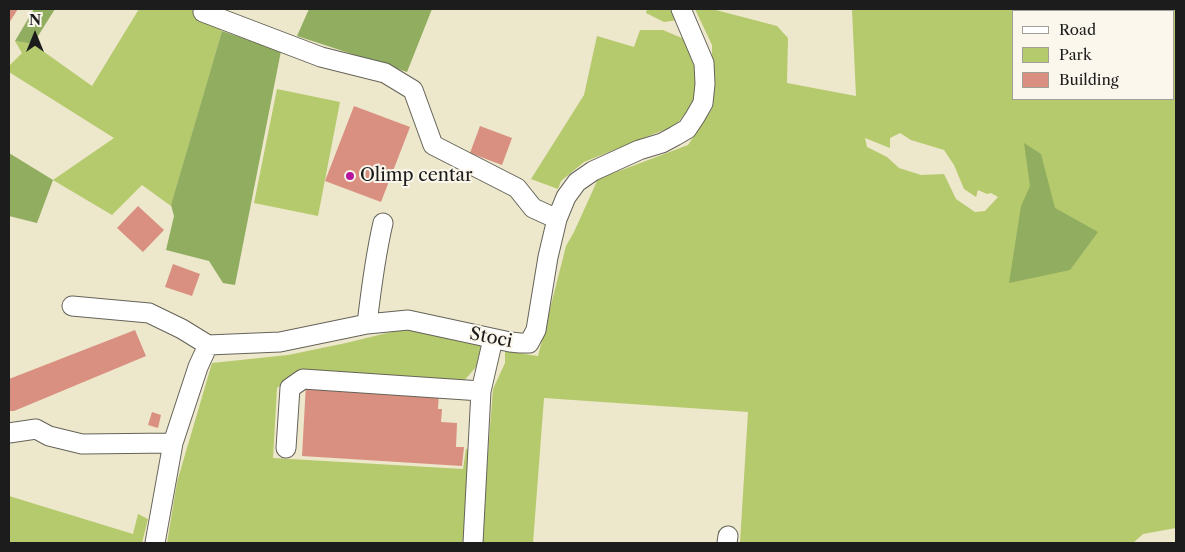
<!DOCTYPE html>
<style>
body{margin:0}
#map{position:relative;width:1185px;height:552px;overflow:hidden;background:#ede7cb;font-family:"Libre Caslon Text",serif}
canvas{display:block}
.frame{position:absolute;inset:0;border:10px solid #1c1c1c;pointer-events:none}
.legend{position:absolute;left:1012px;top:10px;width:162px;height:90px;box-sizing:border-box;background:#fbf7ec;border:1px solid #a29f99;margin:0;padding:6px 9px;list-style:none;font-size:15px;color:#1c1c1c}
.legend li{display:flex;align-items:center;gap:10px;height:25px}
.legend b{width:25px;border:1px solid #a29f99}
.north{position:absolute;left:10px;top:10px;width:50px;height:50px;-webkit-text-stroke:4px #fbf7ec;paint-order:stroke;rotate:0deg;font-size:14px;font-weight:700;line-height:20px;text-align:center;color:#1c1c1c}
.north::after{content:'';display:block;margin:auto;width:18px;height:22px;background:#1c1c1c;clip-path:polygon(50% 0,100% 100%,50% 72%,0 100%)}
</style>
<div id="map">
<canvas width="1185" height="552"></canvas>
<div class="frame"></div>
<ul class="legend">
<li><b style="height:6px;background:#fff"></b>Road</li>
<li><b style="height:14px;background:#b5c96d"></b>Park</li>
<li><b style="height:14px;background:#d99080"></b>Building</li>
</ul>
<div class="north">N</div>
</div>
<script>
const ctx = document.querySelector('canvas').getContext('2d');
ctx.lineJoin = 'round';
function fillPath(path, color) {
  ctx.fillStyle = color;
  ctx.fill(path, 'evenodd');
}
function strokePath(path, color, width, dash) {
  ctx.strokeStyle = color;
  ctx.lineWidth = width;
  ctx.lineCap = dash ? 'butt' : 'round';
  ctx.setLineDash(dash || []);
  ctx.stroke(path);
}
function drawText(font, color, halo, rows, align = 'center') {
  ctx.font = font + ' "Libre Caslon Text",serif';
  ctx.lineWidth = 4;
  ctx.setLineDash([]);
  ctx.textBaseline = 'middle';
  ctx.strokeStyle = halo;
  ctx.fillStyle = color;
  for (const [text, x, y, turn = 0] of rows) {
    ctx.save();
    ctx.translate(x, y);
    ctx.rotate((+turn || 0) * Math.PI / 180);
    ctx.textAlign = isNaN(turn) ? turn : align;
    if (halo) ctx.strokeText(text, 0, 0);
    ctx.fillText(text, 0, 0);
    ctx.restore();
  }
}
fillPath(new Path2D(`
 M139 9H191L222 31 171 206 142 185 112 215 53 180 114 138 9 72V66L22 53 15 41 33 44 92 86Z
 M647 9H673L678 20 664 22 646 13Z
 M695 9H712L777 26 788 38 787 83 856 96 852 9H1176V528L1143 534 1133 543H740L748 412 544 398 533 543H481L493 389 505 363V351L538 356 566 246 574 232 598 179 688 145 712 109V45ZM1014 11H1174V99H1014ZM900 133 911 140 944 150 954 165 964 189 976 197 978 190 987 194 991 193 998 197 985 211 975 212 956 199 944 174 921 175 899 168 887 157 867 147 865 138 890 148V138Z
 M640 30H663L684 39 696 72 694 102 676 125 584 162 561 181 558 189 531 179 584 95 597 36 634 47Z
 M277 89 340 102 318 216 254 203Z
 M408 330 481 346 476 367 463 382 300 371 277 388 273 458 463 469 466 449 472 450 465 543H167L177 482 212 363 288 355 346 343 395 331Z
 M9 496 133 534 138 514 148 519 142 543H9Z`), '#b5c96d');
fillPath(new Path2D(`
 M34 9H55L33 44 15 41Z
 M309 9H432L407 72 297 36Z
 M222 31 281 51 235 285 223 283 209 261 166 250 174 216 171 205Z
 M1024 143 1041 154 1055 208 1098 232 1070 270 1009 283 1021 206 1030 186Z
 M9 153 53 180 37 223 9 216Z`), '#90ad60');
fillPath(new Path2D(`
 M9 9H18L9 23Z
 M354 106 410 127 381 202 325 181Z
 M480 126 512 138 502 165 470 153Z
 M138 206 164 230 143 252 117 228Z
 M173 264 200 274 192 296 165 287Z
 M135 330 146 356 14 411H9V379Z
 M306 384 439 392 438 409H442L441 422 457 423 456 447H464L462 466 302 456Z
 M152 412 161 415 158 428 148 425Z`), '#d99080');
const minor = new Path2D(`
 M203 12 321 57 385 73 413 90 433 145 517 188 533 208 557 219
 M72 306 149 313 182 329 208 345 280 342 367 324 408 320 510 342 520 343H529L536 330 548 257 557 219 566 197 577 182 593 171 639 150 662 143 675 136 687 129 695 117 703 103 705 84 704 63 681 9
 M367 324C371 290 375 257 383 223
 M481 391 493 339
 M9 433 36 429 49 436 82 444 173 443
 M286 448 290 388 303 379 481 391 473 543
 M155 543 173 443 198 367 208 345
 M727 543 728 536`);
strokePath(minor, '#656359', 21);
strokePath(minor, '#fff', 19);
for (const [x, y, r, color] of [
 [350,176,5,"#b5179e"]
]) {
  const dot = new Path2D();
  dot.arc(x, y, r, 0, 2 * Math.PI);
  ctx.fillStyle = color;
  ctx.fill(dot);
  strokePath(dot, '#fbf7ec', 2);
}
drawText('18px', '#1c1c1c', '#fbf7ec', [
 ["Olimp centar",360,176]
], 'left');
drawText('18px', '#1c1c1c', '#fbf7ec', [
 ["Stoci",491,338,11]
]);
</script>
